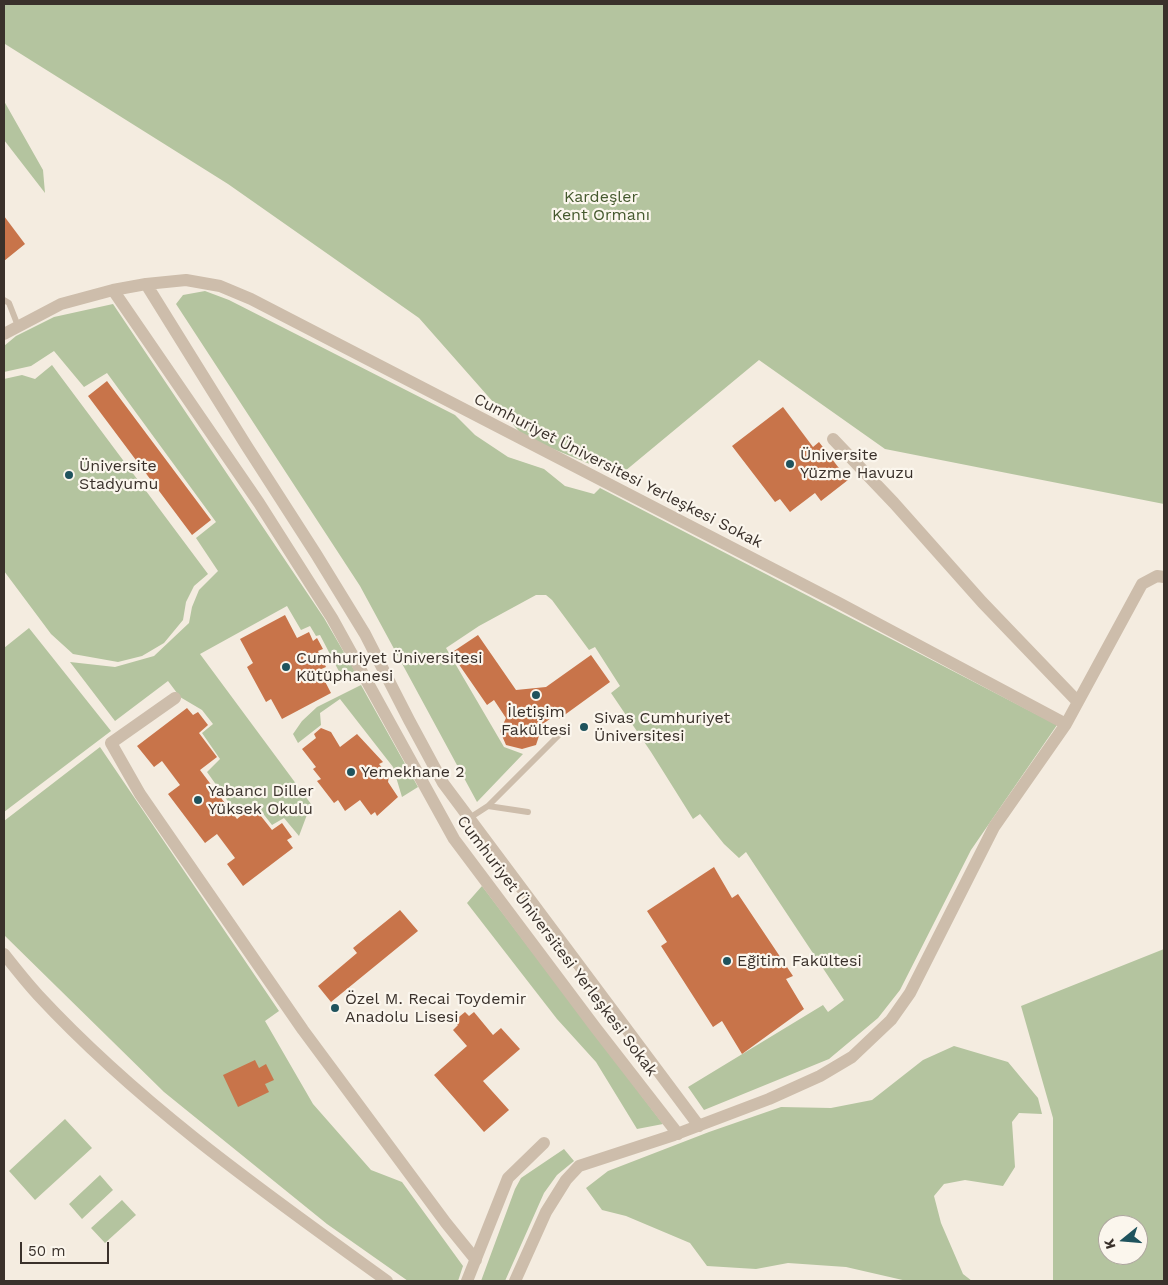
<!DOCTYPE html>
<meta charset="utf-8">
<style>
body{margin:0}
#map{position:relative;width:1168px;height:1285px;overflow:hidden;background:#f4ece0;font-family:"Work Sans",sans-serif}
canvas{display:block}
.frame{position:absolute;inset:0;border:5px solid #3a312b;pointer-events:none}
.north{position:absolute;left:1098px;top:1215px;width:50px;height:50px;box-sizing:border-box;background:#fbf6ed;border:1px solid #aea79f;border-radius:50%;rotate:253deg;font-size:14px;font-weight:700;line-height:20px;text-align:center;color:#3a312b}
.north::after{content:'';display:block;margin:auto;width:18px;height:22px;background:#1f535d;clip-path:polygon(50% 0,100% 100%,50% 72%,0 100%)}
.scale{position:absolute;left:20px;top:1242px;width:89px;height:22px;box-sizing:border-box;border:2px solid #3a312b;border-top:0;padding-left:6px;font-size:15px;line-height:18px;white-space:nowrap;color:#3a312b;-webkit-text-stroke:4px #fbf6ed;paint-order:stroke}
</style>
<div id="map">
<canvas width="1168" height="1285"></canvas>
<div class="frame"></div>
<div class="north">K</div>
<div class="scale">50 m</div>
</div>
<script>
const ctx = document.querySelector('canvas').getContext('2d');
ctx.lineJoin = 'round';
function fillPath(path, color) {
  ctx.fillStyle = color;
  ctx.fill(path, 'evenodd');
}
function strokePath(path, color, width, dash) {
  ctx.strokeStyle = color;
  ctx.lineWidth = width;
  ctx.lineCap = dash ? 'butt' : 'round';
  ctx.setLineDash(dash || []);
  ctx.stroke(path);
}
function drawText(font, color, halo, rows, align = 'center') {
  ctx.font = font + ' "Work Sans",sans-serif';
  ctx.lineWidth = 4.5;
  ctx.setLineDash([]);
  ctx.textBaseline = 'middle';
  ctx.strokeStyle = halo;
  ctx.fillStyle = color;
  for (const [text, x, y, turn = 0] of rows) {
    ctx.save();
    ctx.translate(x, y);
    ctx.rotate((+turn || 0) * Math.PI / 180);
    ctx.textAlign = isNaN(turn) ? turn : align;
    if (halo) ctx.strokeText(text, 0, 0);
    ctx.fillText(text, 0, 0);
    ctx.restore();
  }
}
fillPath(new Path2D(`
 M4 4H1164V504L885 449 759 360 619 476 524 437 419 318 228 184 5 44Z
 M4 101 43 170 45 193 4 140Z
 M205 291 229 300 455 415 475 435 508 457 544 469 565 486 594 494 600 488 1057 725 971 850 900 990 878 1018 829 1059 704 1110 688 1087 823 1005 828 1012 844 1000 746 852 739 858 724 844 700 814 693 819 651 752 611 693 620 686 595 647 589 650 552 600 546 595H536L479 626 446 648 504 747 523 754 477 802 360 586 176 304 183 295Z
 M113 304 324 618 356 673 344 681 320 635 316 636 310 626 301 630 287 606 200 654 311 804 299 836 284 818 272 825 254 802 237 814 207 772 220 759 202 733 213 724 202 710 180 697 168 681 115 721 70 662 115 667 154 656 189 623 192 607 199 590 218 571 196 538 216 522 107 373 84 387 54 351 31 366 4 372V346L16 336 54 317Z
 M52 365 208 574 194 586 186 602 183 620 164 643 142 656 118 662 73 654 51 634 4 571V379L22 375 35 379Z
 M29 628 111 731 4 812V648Z
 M361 685 418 787 402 797 393 767 340 699 320 713 321 725 298 743 293 734 302 721 317 707Z
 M100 747 279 1011 265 1021 313 1104 371 1170 402 1182 463 1266 458 1281H408L327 1224 164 1092 4 935V821Z
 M482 886 663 1124 637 1129 596 1062 557 1019 467 903Z
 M1164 949V1281H1053V1118L1021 1006ZM1108 1225H1138V1255H1108Z
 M954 1046 1008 1062 1038 1098 1042 1114 1019 1113 1012 1122 1015 1167 1003 1186 965 1180 944 1184 934 1196 941 1223 963 1274 972 1281H907L846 1267 788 1263 756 1269 707 1266 690 1243 626 1216 602 1210 586 1188 608 1171 709 1132 781 1107 831 1108 872 1100 923 1060Z
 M65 1119 92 1148 35 1200 9 1171Z
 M564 1149 574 1161 557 1175 544 1193 505 1281H481L515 1189 521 1178Z
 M100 1175 113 1190 82 1219 69 1204Z
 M122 1200 136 1215 105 1243 91 1228Z`), '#b4c49f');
fillPath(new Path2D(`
 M4 216 25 244 4 261Z
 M107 381 211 520 192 535 88 396Z
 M783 407 813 447 819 442 848 480 821 501 815 493 790 512 780 499 775 502 732 446Z
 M285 615 297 638 309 632 313 641 317 638 323 649 318 651 326 667 319 670 331 693 282 719 271 699 266 702 247 667 253 663 240 639Z
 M478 635 516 690 546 687 591 655 610 682 559 719 555 715 543 724 536 745 522 749 506 745 500 731 506 718 494 700 487 705 451 653Z
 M187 708 193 715 198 712 208 725 199 733 217 757 200 770 237 819 253 806 272 830 282 823 292 837 287 840 293 848 243 886 227 864 235 858 217 834 205 843 168 794 180 785 162 761 154 767 137 746Z
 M321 728 331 732 340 747 357 734 383 762 379 764 389 776 388 782 398 797 377 816 375 812 371 815 360 800 345 811 338 800 334 803 317 781 321 779 313 769 316 767 302 749 316 738 314 734Z
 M714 867 732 898 738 894 793 976 786 979 804 1009 742 1054 722 1021 713 1027 661 946 667 942 647 911Z
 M400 910 418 931 331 1002 318 986 357 953 353 948Z
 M465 1012 469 1016 474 1012 493 1035 501 1028 520 1049 483 1081 509 1110 484 1132 434 1075 467 1046 453 1030 458 1025 454 1021Z
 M255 1060 259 1068 266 1064 274 1080 265 1084 269 1092 238 1107 223 1075Z`), '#c8744a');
strokePath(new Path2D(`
 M4 300 9 303 18 326
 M488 806 567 727
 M471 817 488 806 528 812`), '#cdbdab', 6);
strokePath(new Path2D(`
 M146 284 246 445 316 554 365 634 409 720 443 783 699 1126
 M113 290 259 503 332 618 454 839 595 1027 678 1134
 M4 334 61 304 113 290 146 284 186 280 220 286 251 299 839 603 1066 724
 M833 439 894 503 982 602 1078 702
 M175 698 111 743 140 794 303 1030 446 1223 476 1260
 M4 954C15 968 26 982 38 995 141 1106 265 1193 387 1281
 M467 1281 508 1178 544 1143
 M515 1281 546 1212 566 1180 579 1166 674 1135 769 1099 820 1076 852 1057 891 1020 910 993 994 827 1066 724 1142 584 1157 576 1164 577`), '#cdbdab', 12);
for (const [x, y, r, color] of [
 [790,464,5,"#1f535d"],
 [69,475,5,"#1f535d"],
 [286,667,5,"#1f535d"],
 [536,695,5,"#1f535d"],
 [584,727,5,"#1f535d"],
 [351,772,5,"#1f535d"],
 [198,800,5,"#1f535d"],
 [727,961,5,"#1f535d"],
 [335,1008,5,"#1f535d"]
]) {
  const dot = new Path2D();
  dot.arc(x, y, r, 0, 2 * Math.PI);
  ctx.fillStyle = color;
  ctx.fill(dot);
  strokePath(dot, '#fbf6ed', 2);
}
drawText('16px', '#45592e', '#fbf6ed', [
 ["Kardeşler",601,197],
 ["Kent Ormanı",601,215]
]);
drawText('16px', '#3a312b', '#fbf6ed', [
 ["Üniversite",800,455],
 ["Yüzme Havuzu",800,473],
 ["Üniversite",79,466],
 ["Stadyumu",79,484],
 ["Cumhuriyet Üniversitesi",296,658],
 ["Kütüphanesi",296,676],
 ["İletişim",536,712,"center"],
 ["Fakültesi",536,730,"center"],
 ["Sivas Cumhuriyet",594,718],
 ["Üniversitesi",594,736],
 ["Yemekhane 2",361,772],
 ["Yabancı Diller",208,791],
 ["Yüksek Okulu",208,809],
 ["Eğitim Fakültesi",737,961],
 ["Özel M. Recai Toydemir",345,999],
 ["Anadolu Lisesi",345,1017]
], 'left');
drawText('16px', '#3a312b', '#fbf6ed', [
 ["Cumhuriyet Üniversitesi Yerleşkesi Sokak",618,471,27],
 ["Cumhuriyet Üniversitesi Yerleşkesi Sokak",557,946,53]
]);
</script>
